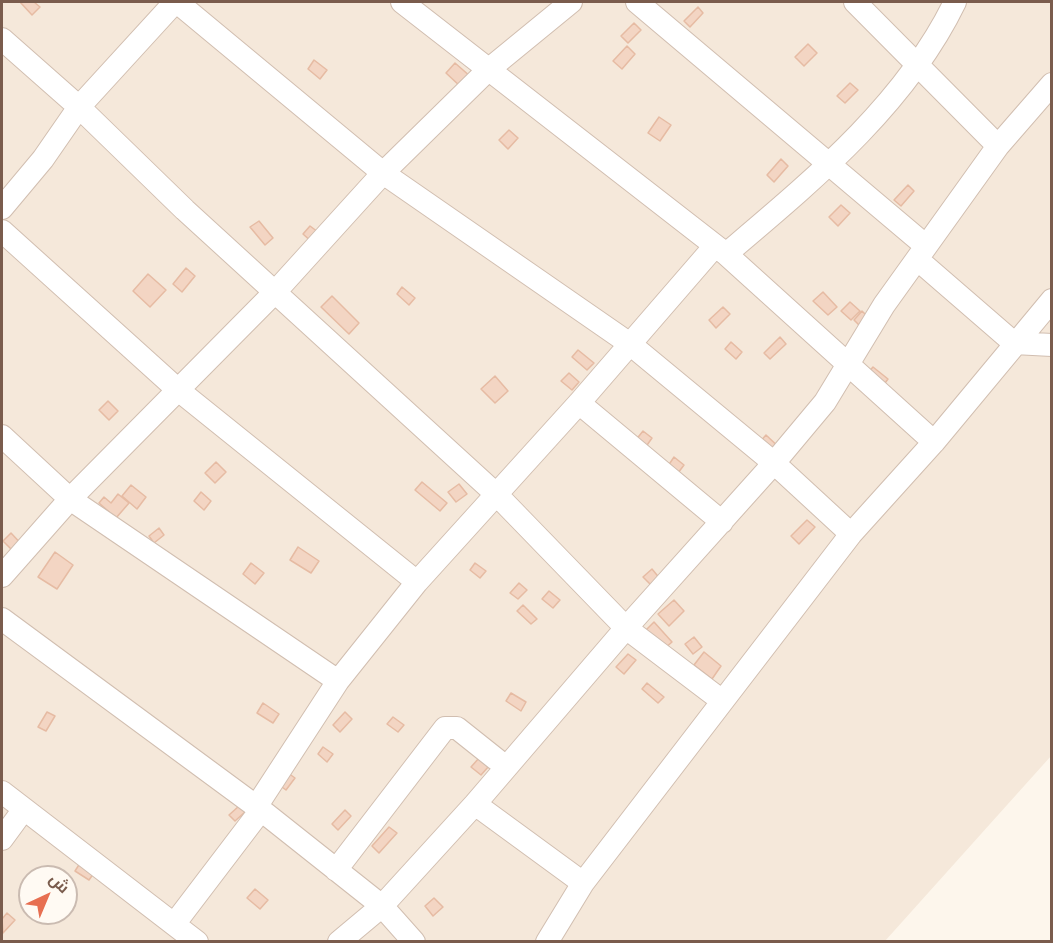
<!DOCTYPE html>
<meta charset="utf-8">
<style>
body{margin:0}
#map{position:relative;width:1053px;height:943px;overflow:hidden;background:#fdf6ec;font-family:"Alegreya Sans",Cairo,sans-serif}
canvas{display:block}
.frame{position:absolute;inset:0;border:3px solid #7a5c4d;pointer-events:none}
.north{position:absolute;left:18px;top:865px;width:60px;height:60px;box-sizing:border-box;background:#fffaf3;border:2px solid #cabbb1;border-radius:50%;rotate:44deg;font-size:16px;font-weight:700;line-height:24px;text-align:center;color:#7a5c4d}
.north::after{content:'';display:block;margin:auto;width:21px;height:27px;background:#e76f51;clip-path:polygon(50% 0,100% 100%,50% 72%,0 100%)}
</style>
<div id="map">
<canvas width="1053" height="943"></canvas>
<div class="frame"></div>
<div class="north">ش</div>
</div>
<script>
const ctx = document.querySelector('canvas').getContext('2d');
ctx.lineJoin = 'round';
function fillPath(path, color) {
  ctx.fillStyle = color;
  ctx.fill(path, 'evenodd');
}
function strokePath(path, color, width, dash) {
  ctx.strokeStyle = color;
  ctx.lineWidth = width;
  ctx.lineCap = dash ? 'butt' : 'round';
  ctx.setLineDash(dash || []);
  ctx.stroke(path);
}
fillPath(new Path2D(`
 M2 2H1051V756L885 941 2 942ZM30 877H66V913H30Z`), '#f5e8da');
const building = new Path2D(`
 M20 2H34L40 7 32 15Z
 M698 7 703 13 690 27 684 21Z
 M634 23 641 30 628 43 621 36Z
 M808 44 817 53 804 66 795 57Z
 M627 46 635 54 622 69 613 61Z
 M314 60 327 70 320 79 308 69Z
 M455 63 471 77 461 87 446 73Z
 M850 83 858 90 845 103 837 96Z
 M659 117 671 125 660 141 648 133Z
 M509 130 518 138 508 149 499 140Z
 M781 159 788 166 774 182 767 175Z
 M908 185 914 191 901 206 894 200Z
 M841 205 850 213 838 226 829 217Z
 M259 221 273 238 265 245 250 227Z
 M310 226 322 235 314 244 303 234Z
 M186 268 195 276 182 292 173 284Z
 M148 274 166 290 150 307 133 291Z
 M402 287 415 298 409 305 397 294Z
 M823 292 837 307 828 315 813 301Z
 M332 296 359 323 349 334 321 307Z
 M850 302 860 311 851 320 841 311Z
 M723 307 730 314 716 328 709 320Z
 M862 311 869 318 861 327 854 320Z
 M780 337 786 344 770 359 764 353Z
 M731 342 742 352 736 359 725 349Z
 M578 350 594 363 587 370 572 357Z
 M873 367 888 379 882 387 866 375Z
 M569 373 579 382 572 390 561 381Z
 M495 376 508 391 495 403 481 389Z
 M108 401 118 411 109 420 99 410Z
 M643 431 652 438 645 448 635 441Z
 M766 435 783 451 759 443Z
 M674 457 684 465 678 473 668 466Z
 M216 462 226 472 215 483 205 473Z
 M422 482 447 503 440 511 415 490Z
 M459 484 467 494 456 502 448 492Z
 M131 485 146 497 137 509 122 496Z
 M201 492 211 501 204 510 194 501Z
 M118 494 129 503 116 518 99 503 104 497 111 503Z
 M807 520 815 527 799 544 791 536Z
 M159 528 164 535 154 543 149 536Z
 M11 533 25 548 18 556 3 541Z
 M298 547 319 561 311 573 290 560Z
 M55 552 73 565 57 589 38 577Z
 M251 563 264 573 255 584 243 574Z
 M475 563 486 571 480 578 470 570Z
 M652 569 661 580 653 587 643 577Z
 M519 583 527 590 518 599 510 593Z
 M549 591 560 600 553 608 542 599Z
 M674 600 684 611 669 626 658 614Z
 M523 605 537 619 531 624 517 611Z
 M654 622 672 642 664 649 646 630Z
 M694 637 702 647 693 654 685 644Z
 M704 652 721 666 712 679 694 665Z
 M628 654 636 660 624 674 616 667Z
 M647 683 664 697 658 703 642 689Z
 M511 693 526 702 521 711 506 701Z
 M263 703 279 714 273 723 257 713Z
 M47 712 55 716 46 731 38 727Z
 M345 712 352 719 340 732 333 725Z
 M393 717 404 725 398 732 387 724Z
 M323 747 333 754 327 762 318 754Z
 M479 758 489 766 481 775 471 767Z
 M284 770 295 778 286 790 275 782Z
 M239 806 245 812 235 821 229 815Z
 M345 810 351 816 338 830 332 824Z
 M389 827 397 833 379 853 372 846Z
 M82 860 96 870 89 880 75 871Z
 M255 889 268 900 260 909 247 898Z
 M434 898 443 907 433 916 425 906Z
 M7 913 15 920 3 933 2 919Z`);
fillPath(building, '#f3d5c3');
strokePath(building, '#e6bba3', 1.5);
const minor = new Path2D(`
 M177 2 383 173 630 344 774 463 851 534
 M402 2 726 254 934 442
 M637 2 926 246
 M855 2 998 146
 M2 39 79 107 185 210 497 495 626 628 721 700
 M2 208 43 159 79 107 175 2
 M2 231 177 389 417 582
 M726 254C812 181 905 105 955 2
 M917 259 1014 343 1052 345
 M579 403 722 522
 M2 436 70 499 338 681
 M2 576 70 499 276 291 383 173 488 70 571 2
 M2 619 261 810 382 906 414 942
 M2 792 197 942
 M475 804 583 883
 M256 807 338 681 417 582 579 403 714 247
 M2 839 24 809
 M336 870 445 728H457L506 767
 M175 923 261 810
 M339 942 382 906 475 804 626 628 774 463 825 402 884 305 998 146 1052 84
 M547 942 583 883 851 534 934 442 1052 300`);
strokePath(minor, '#d1beb0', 24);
strokePath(minor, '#fff', 22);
</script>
